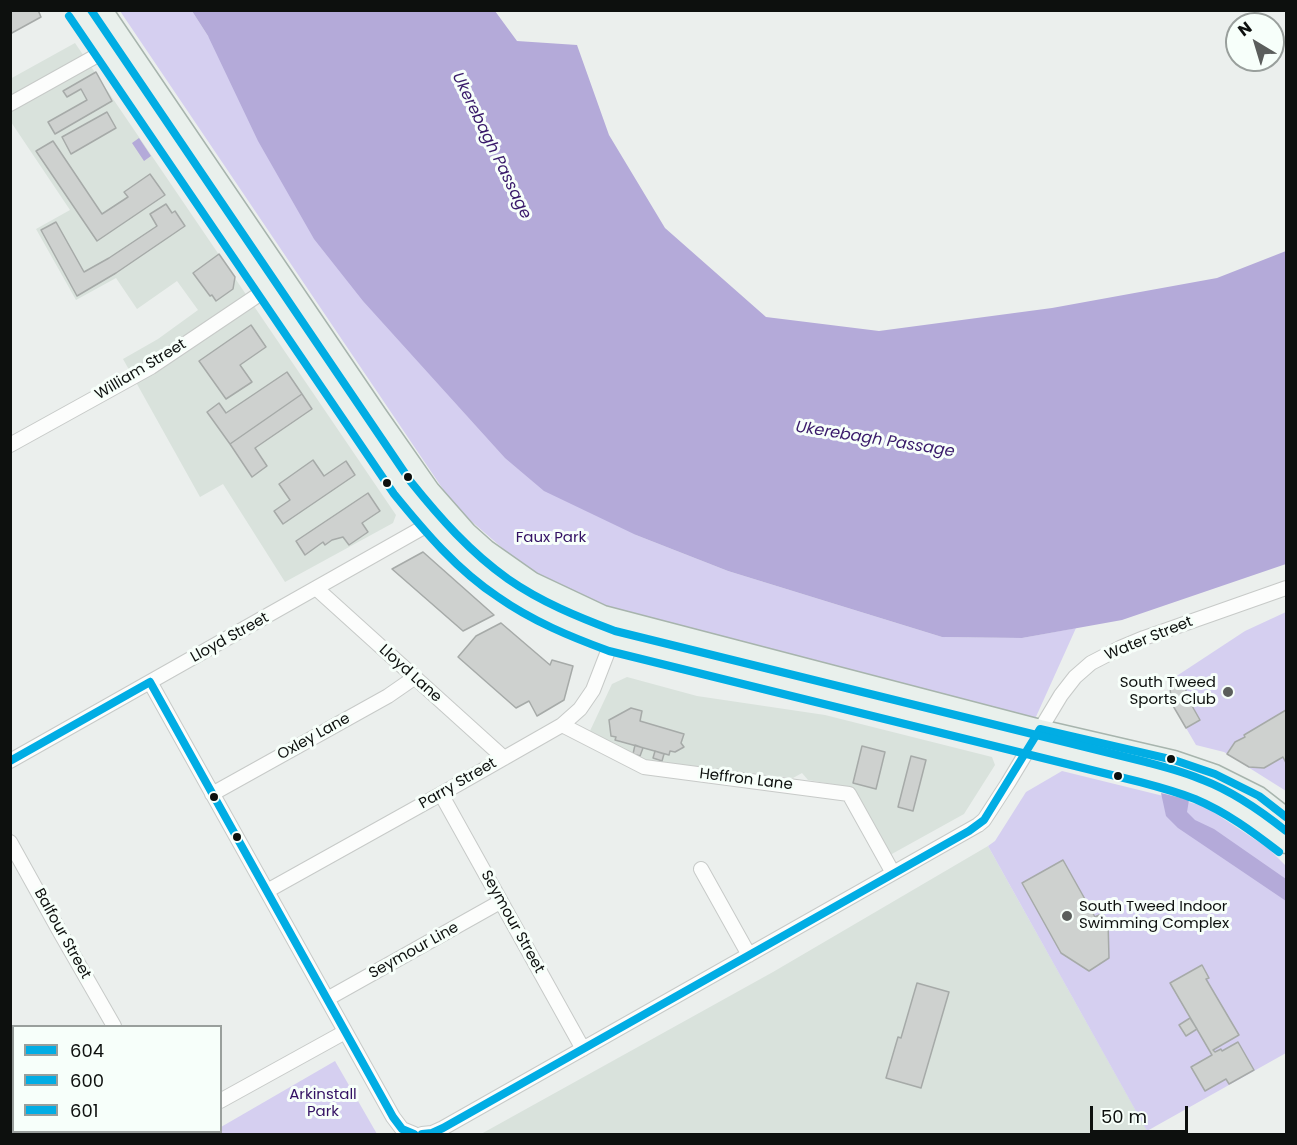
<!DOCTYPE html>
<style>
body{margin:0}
#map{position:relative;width:1297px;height:1145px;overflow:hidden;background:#ebefed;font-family:Poppins,sans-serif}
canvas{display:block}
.frame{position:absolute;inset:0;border:12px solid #0d100e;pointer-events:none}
.legend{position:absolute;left:12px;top:1025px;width:210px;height:108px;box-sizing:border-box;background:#f7fffa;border:2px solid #999f9c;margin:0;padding:8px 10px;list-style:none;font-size:18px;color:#0d100e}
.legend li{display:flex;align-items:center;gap:12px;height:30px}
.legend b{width:30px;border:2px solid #999f9c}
.north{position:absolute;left:1225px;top:12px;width:60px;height:60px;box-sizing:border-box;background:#f7fffa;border:2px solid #999f9c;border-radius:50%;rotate:322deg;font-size:16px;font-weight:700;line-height:24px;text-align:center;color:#0d100e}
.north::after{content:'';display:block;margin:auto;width:21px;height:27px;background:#5b5e5c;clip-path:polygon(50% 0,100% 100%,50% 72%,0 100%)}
.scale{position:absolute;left:1090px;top:1106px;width:98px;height:27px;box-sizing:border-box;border:3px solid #0d100e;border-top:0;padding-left:8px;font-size:18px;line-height:21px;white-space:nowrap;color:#0d100e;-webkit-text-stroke:4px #f7fffa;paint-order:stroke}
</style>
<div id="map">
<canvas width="1297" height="1145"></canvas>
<div class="frame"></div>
<ul class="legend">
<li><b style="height:8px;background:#01ade4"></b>604</li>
<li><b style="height:8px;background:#01ade4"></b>600</li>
<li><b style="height:8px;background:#01ade4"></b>601</li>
</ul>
<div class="north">N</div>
<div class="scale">50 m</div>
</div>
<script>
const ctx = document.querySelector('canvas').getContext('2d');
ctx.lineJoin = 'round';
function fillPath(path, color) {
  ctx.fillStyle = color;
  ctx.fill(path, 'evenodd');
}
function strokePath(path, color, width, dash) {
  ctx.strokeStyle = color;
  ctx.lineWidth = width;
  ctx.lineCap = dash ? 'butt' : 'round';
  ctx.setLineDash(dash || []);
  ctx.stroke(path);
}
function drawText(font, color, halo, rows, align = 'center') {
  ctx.font = font + ' Poppins,sans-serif';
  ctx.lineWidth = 6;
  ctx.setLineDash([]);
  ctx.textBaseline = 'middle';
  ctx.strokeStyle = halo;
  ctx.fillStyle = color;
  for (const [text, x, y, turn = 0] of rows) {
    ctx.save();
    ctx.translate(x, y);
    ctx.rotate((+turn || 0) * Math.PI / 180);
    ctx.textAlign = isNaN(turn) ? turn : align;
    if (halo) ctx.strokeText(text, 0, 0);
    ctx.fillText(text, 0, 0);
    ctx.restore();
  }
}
fillPath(new Path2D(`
 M75 43 396 515 393 523 285 582 223 484 200 497 123 359 158 339 198 310 177 281 137 309 116 278 76 300 36 229 70 210 11 122 10 79Z
 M627 677 697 696 825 715 992 757 995 765 964 814 890 855 849 787 808 780 802 773 793 778 642 761 589 733 612 684Z
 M988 846 1149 1134H481L773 972Z`), '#d9e2dc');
fillPath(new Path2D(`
 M120 11H192L208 36 636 535 728 571 942 637 1022 638 1076 628 1035 719 610 608 530 572 455 507Z
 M1286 612V791L1224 752 1196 745 1172 704 1169 681 1245 631Z
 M1062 771 1204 806 1268 848 1286 866V1053L1147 1131 988 846 995 841 1026 792Z
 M335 1061 377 1134H207L213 1132H220L221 1127Z`), '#d5cff0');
fillPath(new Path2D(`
 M192 11H495L517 41 577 45 609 135 665 228 766 317 879 331 1052 308 1217 278 1286 251V564L1122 620 1022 638 942 637 728 571 636 535 544 491 505 458 363 301 314 239 258 141 208 36Z
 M139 138 151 156 144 161 132 143Z
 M1161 793 1189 800 1187 812 1195 820 1214 829 1286 879V901L1178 828 1166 816Z`), '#b4aad9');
const building = new Path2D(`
 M10 10H38L41 17 10 34Z
 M96 72 112 101 55 134 48 122 87 100 81 89 67 97 63 91Z
 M107 112 116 128 71 154 62 137Z
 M53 141 102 214 128 197 124 192 150 174 165 195 97 241 36 151Z
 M166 204 172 213 175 211 185 226 116 273 77 296 41 230 56 222 84 272 109 258 157 226 150 214Z
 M219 254 235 277 233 289 216 301 212 295 210 296 193 273Z
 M251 325 266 347 240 365 252 382 226 399 199 361Z
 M287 372 302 394 230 444 207 412 219 403 226 413Z
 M302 394 312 409 255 448 267 466 252 477 230 444Z
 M313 460 324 476 346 461 355 475 283 524 274 511 290 500 279 484Z
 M368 493 380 511 362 523 368 532 349 545 343 537 332 540 325 545 323 542 305 555 296 541Z
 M423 552 494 615 463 631 392 569Z
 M501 623 550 665 552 660 573 666 564 700 537 716 529 701 516 708 458 657 476 636Z
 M1184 678 1187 697 1200 720 1186 728 1172 704 1169 681Z
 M631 708 642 711 640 721 684 734 681 743 684 747 675 752 670 751 669 755 615 740 616 737 611 736 609 720Z
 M1286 710V763L1283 757 1264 768 1249 767 1227 754 1235 742 1245 737 1244 735Z
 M635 745 643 748 640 756 633 754Z
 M862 746 885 752 876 789 853 783Z
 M655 751 664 754 662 761 653 758Z
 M911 756 926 760 913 811 898 807Z
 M1063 860 1095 917 1099 915 1108 921 1109 958 1089 971 1061 953 1022 883Z
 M1202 965 1209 978 1206 979 1239 1035 1213 1050 1215 1052 1221 1049 1222 1051 1238 1042 1254 1070 1229 1084 1226 1079 1205 1091 1191 1067 1212 1055 1170 983Z
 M917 983 949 992 921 1088 886 1078 898 1037 901 1038Z
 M1190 1018 1197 1029 1186 1036 1179 1025Z`);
fillPath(building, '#ced1cf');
strokePath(building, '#a6aaa8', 1.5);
const minor = new Path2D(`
 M10 104 105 51
 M10 445 151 367 267 289
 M317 589 504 758
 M150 682 393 1117 402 1129 414 1134
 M562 725 644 767 849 794 893 873
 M10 761 431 523 447 511
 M212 794 388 696 414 678
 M441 794 583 1049
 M10 842 60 932 114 1026
 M701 869 749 955
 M267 891 441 794 562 725 580 709 593 690 612 641
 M327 999 500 902
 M220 1101 345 1032
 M161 1134 167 1132
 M422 1134 432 1133 443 1128 978 825 984 820 1008 783 1061 695 1075 677 1091 663 1120 648 1144 638 1286 588`);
const major = new Path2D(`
 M78 10 403 488C429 521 456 553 489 578 526 607 569 625 612 641L1143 772C1164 778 1185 783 1205 792 1235 805 1261 824 1286 844
 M103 10 377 414 430 490 467 532 486 549 533 582 603 615 1040 729 1174 760 1215 774 1259 796 1286 817`);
strokePath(minor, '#c7cac8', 16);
strokePath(major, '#a7b4ad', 21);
strokePath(minor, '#fcfdfc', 14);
strokePath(major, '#e9f0ec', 18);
strokePath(new Path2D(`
 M150 682 393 1117 402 1129 414 1134
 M10 761 150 682
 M422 1134 432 1133 443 1128 969 831 984 820 1040 729 1174 760 1215 774 1259 796 1286 817`), '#01ade4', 8);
strokePath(new Path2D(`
 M69 16 394 494C425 532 457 570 498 597 532 621 571 637 609 651L1140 782C1159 787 1177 792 1195 799 1226 812 1253 832 1279 852`), '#01ade4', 8);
strokePath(new Path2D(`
 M91 10 411 482C440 518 470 552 508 579 541 602 578 617 615 631L1146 762C1165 767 1185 772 1203 780 1234 792 1261 811 1286 831`), '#01ade4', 8);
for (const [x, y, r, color] of [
 [408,477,5,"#0d100e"],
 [387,483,5,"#0d100e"],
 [1228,692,6,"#5b5e5c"],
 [1171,759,5,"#0d100e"],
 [1118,776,5,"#0d100e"],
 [214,797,5,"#0d100e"],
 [237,837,5,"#0d100e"],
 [1067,916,6,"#5b5e5c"]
]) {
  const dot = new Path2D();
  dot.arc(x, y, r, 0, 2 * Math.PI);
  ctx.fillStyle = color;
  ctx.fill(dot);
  strokePath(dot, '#f7fffa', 2);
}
drawText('15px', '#0d100e', '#f7fffa', [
 ["William Street",141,370,-31],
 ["Lloyd Street",230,638,-29],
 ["Water Street",1149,639,-22],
 ["Lloyd Lane",410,674,42],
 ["Oxley Lane",314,737,-29],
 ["Heffron Lane",746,780,7],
 ["Parry Street",458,784,-30],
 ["Seymour Street",512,922,61],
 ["Balfour Street",62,934,61],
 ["Seymour Line",414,951,-29]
]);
drawText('15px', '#331263', '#f7fffa', [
 ["Faux Park",551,538],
 ["Arkinstall",323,1095],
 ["Park",323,1112]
]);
drawText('15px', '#0d100e', '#f7fffa', [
 ["South Tweed",1216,683],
 ["Sports Club",1216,700],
 ["South Tweed Indoor",1079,907,"left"],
 ["Swimming Complex",1079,924,"left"]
], 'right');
drawText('italic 16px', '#391a6a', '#f7fffa', [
 ["Ukerebagh Passage",491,146,64],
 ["Ukerebagh Passage",875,440,9]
]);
</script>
